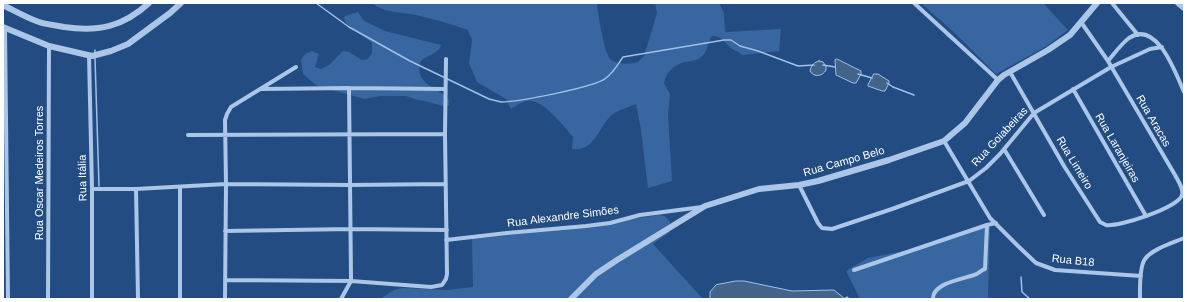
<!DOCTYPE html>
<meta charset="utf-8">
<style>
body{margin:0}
#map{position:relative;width:1187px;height:302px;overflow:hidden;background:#234c82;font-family:Helvetica,sans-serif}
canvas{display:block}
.frame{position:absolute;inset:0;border:4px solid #fff;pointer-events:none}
</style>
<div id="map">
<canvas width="1187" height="302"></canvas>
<div class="frame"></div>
</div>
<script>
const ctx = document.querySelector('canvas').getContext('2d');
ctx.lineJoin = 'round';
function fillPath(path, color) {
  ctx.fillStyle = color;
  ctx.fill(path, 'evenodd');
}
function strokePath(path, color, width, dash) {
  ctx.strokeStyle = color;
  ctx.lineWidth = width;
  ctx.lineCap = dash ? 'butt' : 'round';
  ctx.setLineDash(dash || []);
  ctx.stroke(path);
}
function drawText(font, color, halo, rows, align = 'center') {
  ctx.font = font + ' Helvetica,sans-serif';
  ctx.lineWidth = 3;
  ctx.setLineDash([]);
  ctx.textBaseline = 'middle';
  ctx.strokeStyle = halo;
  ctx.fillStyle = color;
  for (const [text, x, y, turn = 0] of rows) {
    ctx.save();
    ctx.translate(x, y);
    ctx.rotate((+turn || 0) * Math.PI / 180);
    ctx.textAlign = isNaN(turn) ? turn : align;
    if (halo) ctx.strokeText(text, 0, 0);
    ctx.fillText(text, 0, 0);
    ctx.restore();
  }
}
fillPath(new Path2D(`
 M372 3H597C598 13 604 54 611 60 619 65 630 64 638 62L644 56 657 13 655 3H719L724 13 725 32 781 29 779 51 742 55C738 51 733 50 731 48 724 42 722 36 712 36 706 44 709 51 700 58 696 61 690 61 685 62 674 65 666 72 664 83L670 94 668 115 672 181 648 188 641 130 636 104C629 107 619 110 613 114 598 126 596 152 572 149L573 137C564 127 543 98 527 101 521 102 516 106 511 109L506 99 477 82 469 63 472 40 468 30C451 24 434 19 416 15 401 12 384 13 372 3Z
 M921 3H1043L1068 30 1045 47 996 74 958 36Z
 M358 12 364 21 385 31 441 45C437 59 414 53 420 74 424 87 442 90 449 100V105L446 107 425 101 418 100 406 96H380L364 99 316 85 303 74 301 60 305 54 312 51 319 54 315 67 321 69 329 65 343 51 349 52 362 60 368 59 372 53V43L347 24 344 19 345 16Z
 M658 215 665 216 670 222V232L653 244 703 299H380L394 290 402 288 447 290 473 287 472 239 574 228Z
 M985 223H987L990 226 988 299H860L846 271 868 258 915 249 974 229Z`), '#3766a0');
const water = new Path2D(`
 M837 59 861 71V74L856 83H853L836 75 835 60Z
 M819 61 823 62 826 66V70C823 76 814 78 810 71 811 66 814 62 819 61Z
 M874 74H878L889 81V83L885 91H882L868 86V85Z
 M736 281H744L792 291 834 290 845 299H710V292L716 285Z`);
fillPath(water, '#446389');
strokePath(water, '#9fc1e8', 1);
strokePath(new Path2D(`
 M316 3 349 27 410 61 489 99 501 102C518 102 596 87 606 78 614 72 618 64 623 57L724 40H731L740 46 758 51 798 66 814 65
 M95 50V54
 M95 58 99 186
 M823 65 835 67
 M858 74 872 78
 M887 83 893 87 914 95
 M1021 277 1022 292 1030 299
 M844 299 847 297 849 299`), '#9fc1e8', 1.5);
strokePath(new Path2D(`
 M914 3 998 80
 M1112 3 1138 35
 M5 28 8 299
 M89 56 92 189V299
 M1108 61C1114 54 1121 44 1129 38 1157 19 1176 74 1184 92
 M1010 72 1064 166 1100 222C1102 223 1104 224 1106 225 1119 227 1178 208 1182 195 1184 189 1178 181 1175 175L1108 61 1081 22
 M261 89 349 88 445 89
 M1073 89 1146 216
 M188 135 445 134
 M944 141 990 218 1018 246 1036 263 1055 270 1141 276
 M1004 149 1044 215
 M799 185 818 223 822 228 832 229 892 209 969 181 986 168 1000 154 1034 113 1111 67 1150 49 1162 47
 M180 187V299
 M92 189H136L226 184 350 185 446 184
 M136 189 138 299
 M225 231 351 229 447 230
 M446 240 507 233 586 226 610 223 640 215 702 207
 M854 270 987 225 996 223
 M225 280 351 281 431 287 442 285 446 279 447 274 445 134 446 59
 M48 299 49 46
 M225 299 226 184 225 120 227 114 231 107 296 67
 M341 299 351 281V277L349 88
 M933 299C932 283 963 279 974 275 979 274 981 270 985 269L987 225
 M1140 299C1140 289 1139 267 1145 259 1152 249 1173 243 1184 238`), '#abc6e7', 4);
strokePath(new Path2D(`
 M1178 3 1184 8
 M3 5C15 11 27 18 39 22 47 25 56 25 64 27 98 32 123 27 149 3
 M3 27 49 46 92 56 111 51 128 44 170 13 181 3
 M571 299 596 274 617 260 705 206 759 189 799 185 818 181 889 160 944 141 965 123 998 80 1004 75 1048 50 1070 35 1097 3`), '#abc6e7', 6);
drawText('11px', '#fff', '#234c82', [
 ["Rua Aracas",1153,121,60],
 ["Rua Goiabeiras",1000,137,-47],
 ["Rua Laranjeiras",1117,148,60],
 ["Rua Campo Belo",844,162,-16],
 ["Rua Limeiro",1074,163,59],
 ["Rua Oscar Medeiros Torres",40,173,-90],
 ["Rua Itália",83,178,-91],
 ["Rua Alexandre Simões",563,217,-7],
 ["Rua B18",1073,261,6]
]);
</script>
